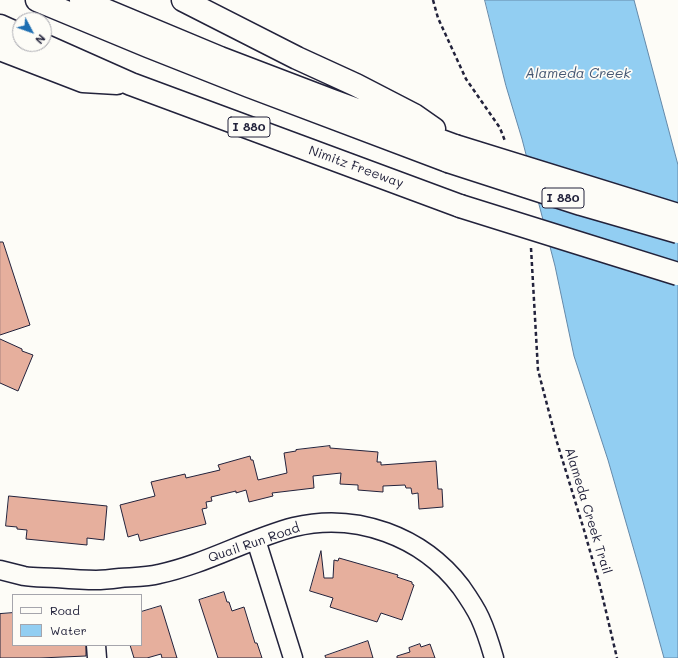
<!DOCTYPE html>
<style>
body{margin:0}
#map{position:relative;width:678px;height:658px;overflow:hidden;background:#fdfcf7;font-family:Mali,sans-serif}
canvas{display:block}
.legend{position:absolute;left:12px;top:594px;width:130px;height:52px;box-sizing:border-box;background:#fdfcf7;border:1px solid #a5a5ac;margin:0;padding:5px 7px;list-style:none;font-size:12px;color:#22223b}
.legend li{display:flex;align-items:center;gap:8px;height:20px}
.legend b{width:20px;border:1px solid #a5a5ac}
.north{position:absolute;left:12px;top:12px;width:40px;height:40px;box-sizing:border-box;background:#fdfcf7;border:1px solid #a5a5ac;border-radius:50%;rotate:131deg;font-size:11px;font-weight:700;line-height:16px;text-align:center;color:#22223b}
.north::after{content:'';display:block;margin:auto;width:14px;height:18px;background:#1f6fb2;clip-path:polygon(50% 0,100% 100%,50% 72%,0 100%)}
</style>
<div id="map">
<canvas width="678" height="658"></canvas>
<ul class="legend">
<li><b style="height:5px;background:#fdfcf7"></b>Road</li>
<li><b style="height:11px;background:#92cef2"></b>Water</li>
</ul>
<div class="north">N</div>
</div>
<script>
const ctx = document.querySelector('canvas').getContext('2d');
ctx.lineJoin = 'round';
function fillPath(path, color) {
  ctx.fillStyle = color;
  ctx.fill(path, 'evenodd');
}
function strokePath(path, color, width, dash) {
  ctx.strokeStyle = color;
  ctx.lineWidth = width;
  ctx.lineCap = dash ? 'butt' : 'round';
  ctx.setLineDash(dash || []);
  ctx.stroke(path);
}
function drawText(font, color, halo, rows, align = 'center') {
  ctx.font = font + ' Mali,sans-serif';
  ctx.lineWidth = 3.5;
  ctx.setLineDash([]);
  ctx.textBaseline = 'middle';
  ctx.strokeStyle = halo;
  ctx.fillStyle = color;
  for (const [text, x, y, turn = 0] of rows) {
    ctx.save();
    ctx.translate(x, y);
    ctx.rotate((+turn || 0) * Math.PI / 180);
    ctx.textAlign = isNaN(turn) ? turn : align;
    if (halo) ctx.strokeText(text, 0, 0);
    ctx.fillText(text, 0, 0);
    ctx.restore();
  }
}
const water = new Path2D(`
 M485 0H634L678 165V658H664L642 578 608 460 574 356 555 266 522 139 506 86Z`);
fillPath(water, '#92cef2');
strokePath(water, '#6589a9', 1);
const building = new Path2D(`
 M0 242H3L30 325 0 335Z
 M0 339 22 349V351L33 355 18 391 0 383Z
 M330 446V448L378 452 377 462H381V465L436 461 438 489H442L443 507 419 509 418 493 412 494 411 488H406L405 485 383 486V492L358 490V485L340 484 341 473 313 476 314 488 272 493 273 496 249 502 246 490 236 493V491L211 497 212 501 206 502 207 508 202 509 206 524 140 541 138 534 128 537 120 505 155 496 151 482 185 474 186 478 220 470 218 465 250 456 251 460H253L258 480 287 473 284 453 296 451V450Z
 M9 496 107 506 104 540 87 538V545L26 539 27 530 17 529V527L6 526Z
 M321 551 324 578H333L334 560 338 561 339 558 374 568 398 575 397 577 412 582V584L414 585 402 620 381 613 377 622 330 607 333 598 310 591Z
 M224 592 227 602H229L232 611 244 607 255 643H257L262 658H218L199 600Z
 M161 606 177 658H162L161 654 147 658H134L130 645H141V612Z
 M13 613V645H86V656L40 658H0V614Z
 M368 641 373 658H326L325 656Z
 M420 644 421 647 430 644 435 658H397V656L410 652 409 648Z`);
fillPath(building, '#e6af9d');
strokePath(building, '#22223b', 1);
const street = new Path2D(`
 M256 540 293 658
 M0 570C8 572 16 574 24 576 34 578 46 577 57 578 70 579 83 580 96 580 104 580 112 579 120 578 133 577 147 577 159 574 206 564 248 539 294 527 356 512 422 536 461 587 468 597 475 607 480 618 486 631 490 644 494 658
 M96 645 97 658`);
const highway = new Path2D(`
 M37 0 148 46 249 86 448 161
 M81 0 220 58 330 100 455 146
 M183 0 297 58 356 85 414 115 434 129
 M0 26 20 35
 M41 44 131 84 460 206
 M0 49 83 81 117 83`);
strokePath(street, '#22223b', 21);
strokePath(highway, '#22223b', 25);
strokePath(new Path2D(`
 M433 0 438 18 466 79 500 128 505 141
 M531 248 538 370 556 439 584 530 600 586 617 658`), '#22223b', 2.5, [4, 3]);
strokePath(street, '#fdfcf7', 18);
strokePath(highway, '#fdfcf7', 22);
const highwayBridge = new Path2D(`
 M455 146 678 215
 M448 161 581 204 678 232
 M460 206 572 241 678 274`);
strokePath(highwayBridge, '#22223b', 25, []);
strokePath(highwayBridge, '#fdfcf7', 22);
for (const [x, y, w] of [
 [249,127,42],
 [563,198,42]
]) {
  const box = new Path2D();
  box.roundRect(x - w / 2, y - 10, w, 20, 3);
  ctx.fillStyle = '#fdfcf7';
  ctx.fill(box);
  strokePath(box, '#22223b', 1);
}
drawText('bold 12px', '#22223b', null, [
 ["I 880",249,127],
 ["I 880",563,198]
]);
drawText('13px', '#22223b', '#fdfcf7', [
 ["Nimitz Freeway",356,167,20],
 ["Alameda Creek Trail",588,511,73],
 ["Quail Run Road",254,543,-19]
]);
drawText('italic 14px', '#445672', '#fdfcf7', [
 ["Alameda Creek",578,74]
]);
</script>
